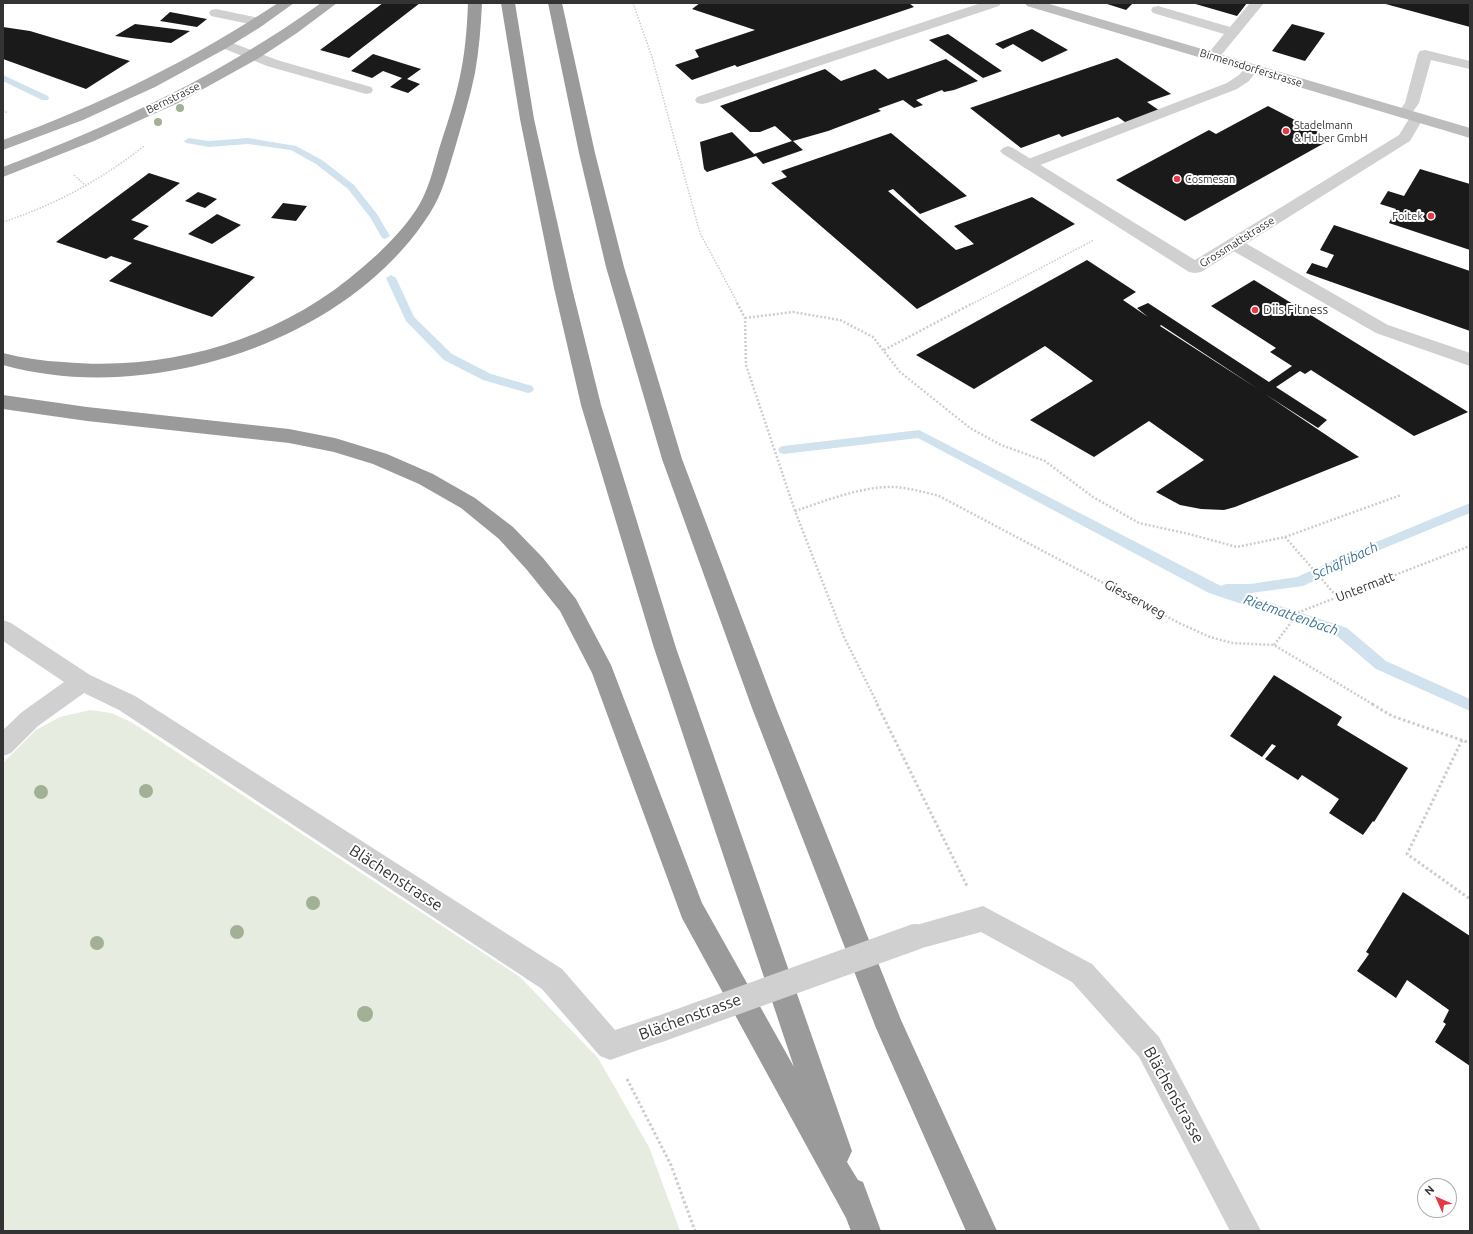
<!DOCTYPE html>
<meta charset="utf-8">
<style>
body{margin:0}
#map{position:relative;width:1473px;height:1234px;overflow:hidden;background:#fff;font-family:Ubuntu,sans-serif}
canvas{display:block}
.frame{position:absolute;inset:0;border:4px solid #333;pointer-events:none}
.north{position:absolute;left:1417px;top:1178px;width:40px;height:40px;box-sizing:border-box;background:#fff;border:1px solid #adadad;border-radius:50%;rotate:315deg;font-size:11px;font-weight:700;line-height:16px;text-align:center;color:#333}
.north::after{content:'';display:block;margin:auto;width:14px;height:18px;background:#e63946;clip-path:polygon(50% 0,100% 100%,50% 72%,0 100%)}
</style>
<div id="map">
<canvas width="1473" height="1234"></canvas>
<div class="frame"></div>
<div class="north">N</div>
</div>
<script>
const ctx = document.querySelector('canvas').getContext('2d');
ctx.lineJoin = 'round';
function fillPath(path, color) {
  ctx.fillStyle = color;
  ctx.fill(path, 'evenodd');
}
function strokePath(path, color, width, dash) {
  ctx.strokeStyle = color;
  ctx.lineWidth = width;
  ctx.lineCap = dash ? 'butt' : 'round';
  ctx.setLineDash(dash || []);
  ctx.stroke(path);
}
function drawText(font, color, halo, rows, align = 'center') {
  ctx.font = font + ' Ubuntu,sans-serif';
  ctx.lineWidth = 4;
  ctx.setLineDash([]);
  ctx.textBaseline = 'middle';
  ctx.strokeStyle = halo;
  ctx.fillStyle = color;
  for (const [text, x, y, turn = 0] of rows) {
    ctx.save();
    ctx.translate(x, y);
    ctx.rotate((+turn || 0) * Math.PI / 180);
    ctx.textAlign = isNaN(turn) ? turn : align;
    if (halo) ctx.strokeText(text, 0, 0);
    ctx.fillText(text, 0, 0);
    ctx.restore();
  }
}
fillPath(new Path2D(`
 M90 710 111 713 131 722 520 977 598 1058 649 1147 680 1231H3V763L36 730 60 717Z`), '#e6ecdf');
fillPath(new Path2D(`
 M3 75 48 96 49 98 48 100H42L3 81Z
 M189 138 209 141 248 138 296 146 322 160 354 185 377 214 390 236 385 239 382 238 370 217 348 189 316 164 291 150 248 144 209 147 186 143 184 141Z
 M391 275 396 278 414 317 452 354 491 374 532 386 534 389 532 392 528 393 483 380 444 360 406 321 386 278Z
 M919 430 1221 586 1226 584H1250L1297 577 1369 545 1470 503V513L1377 551 1303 586 1244 594 1347 628 1386 661 1470 699V711L1376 669 1337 636 1209 593 918 438 784 454 780 453 778 450 780 447 784 446Z`), '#cfe2ee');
fillPath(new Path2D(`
 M383 3H420L349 58 320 50Z
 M700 3H909L914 7 737 67 735 65 692 80 675 65 699 57 695 50 755 30 692 9Z
 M1104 3H1133L1126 10Z
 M1192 3H1247L1237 16Z
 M1382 3H1470V27Z
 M170 12 207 19 197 27 160 21Z
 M135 24 190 31 171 43 115 36Z
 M1292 24 1325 33 1305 61 1272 51Z
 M3 27 30 31 130 61 86 89 3 59Z
 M1032 29 1068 50 1042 62 1013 44 1003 49 995 44Z
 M948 34 1002 71 983 78 929 40Z
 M373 54 421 69 407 79 420 84 408 93 390 87 402 78 383 71 372 78 351 71Z
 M1117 58 1171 94 1147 102 1163 113 1129 125 1118 117 1062 137 1059 134 1021 148 970 108Z
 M946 59 978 81 954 90 944 92 942 90 916 100 923 105 914 108 903 100 878 109 881 111 828 131 793 141 803 150 763 164 756 156 707 172 704 169 700 142 732 132 754 154 792 141 775 126 760 132H750L720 106 825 69 841 81 875 69 888 79Z
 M1268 106 1320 133 1322 136H1320L1328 141 1185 221 1116 180 1209 130 1216 134Z
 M891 133 967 196 920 214 893 189 888 191 956 250 974 244 954 226 1032 197 1075 224 917 309 771 183 787 177 781 171Z
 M1420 169 1470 184V250L1389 223 1396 209 1380 204 1388 191 1404 196Z
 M149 173 180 183 131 220 149 226 133 239 255 277 212 317 109 281 132 263 111 256 106 259 56 242Z
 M198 192 204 194 217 199 205 208 185 201Z
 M283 203 307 206 296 221 271 218Z
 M217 214 241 225 212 244 188 234Z
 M1334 225 1470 271V331L1306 273 1312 263 1327 268 1334 255 1320 250Z
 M1087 260 1136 292 1123 300 1148 317 1137 308 1148 303 1269 382 1292 366 1270 352 1276 348 1211 306 1254 280 1468 412 1414 436 1311 370 1305 374 1300 371 1276 387 1327 420 1318 428 1265 394 1359 457 1235 507 1224 510 1201 509 1180 505 1156 492 1204 460 1149 421 1094 457 1030 420 1093 381 1045 346 974 389 916 355ZM1161 325 1258 389 1160 326Z
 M1274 675 1342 717 1337 725 1408 768 1374 822 1373 821 1363 835 1329 813 1339 799 1302 775 1298 780 1265 759 1276 746 1272 744 1262 757 1230 736Z
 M1403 892 1470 936V1066L1435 1042 1446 1024 1443 1022 1449 1010 1407 980 1396 998 1357 971 1369 954 1366 952Z`), '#1a1a1a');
strokePath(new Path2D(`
 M633 3 652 57 700 233 738 304
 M3 110 8 113
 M74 175 87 187
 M3 222C55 205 101 180 144 146
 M972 304 1094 240`), '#cdcdcd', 1.5, [1.5, 1.5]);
strokePath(new Path2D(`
 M737 303 745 318 746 365 795 511 844 637 878 705
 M745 318 793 312 840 320 873 337 900 372 970 428 1001 445 1045 461 1093 497 1139 523 1189 534 1237 547 1285 537 1401 495
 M884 350 973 303
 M795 511C825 501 862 486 894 487 909 488 924 492 939 496L1179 623 1210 637 1232 643 1274 645 1374 705
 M1285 537 1338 598
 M1274 645 1299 612 1470 546`), '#cdcdcd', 2.5, [2, 2]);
strokePath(new Path2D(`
 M877 704 967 886
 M1372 704 1392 716 1470 743
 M1462 740 1407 854 1470 899
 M627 1079 671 1165 695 1231`), '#cdcdcd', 3, [2.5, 2.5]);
fillPath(new Path2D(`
 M981 3H1001L999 6 707 103 702 104 697 103 695 100 697 97Z
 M1250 3H1264L1218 59 1213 60 1208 59 1206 56 1224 34 1153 13 1151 10 1153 7 1158 6 1230 27Z
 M216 9 264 19 266 22 264 25 259 26 211 16 209 13 211 10Z
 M225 40 277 60 371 87 373 90 371 93 366 94 267 66 220 47 218 44 220 41Z
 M1425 50 1470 61V69L1431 60 1419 103 1409 117 1404 118 1399 117 1397 114 1405 103 1418 54 1420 51Z
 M1252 64 1257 65 1259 68 1249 81 1237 89 1035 167 1029 169 1023 167 1021 164 1023 161 1227 83 1239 75 1247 65Z
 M1234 239 1240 240 1388 325 1470 353V366L1376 333 1228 248 1226 244 1228 240Z
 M3 620 11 623 90 675 135 696 562 969 615 1030 657 1016 667 1020 671 1030 667 1040 610 1060 600 1056 542 989 119 710 84 693 38 726 11 753 3 756V730L22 712 64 682 3 641Z
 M983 906 1092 964 1159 1037 1261 1231H1230L1139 1057 1072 982 981 932 915 950 906 946 902 937 906 928Z`), '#d0d0d0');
fillPath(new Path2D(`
 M1417 113 1422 114 1424 117 1410 141 1201 272 1195 273 1189 272 1003 154 1000 151 1003 148 1008 146 1013 148 1195 260 1399 135 1412 114Z`), '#d0d0d0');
fillPath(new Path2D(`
 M1025 3H1046L1470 128V138L1027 6Z`), '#bdbdbd');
fillPath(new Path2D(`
 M278 3H294L259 28 225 49 155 87 83 120 3 150V140C100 105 192 60 278 3Z
 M321 3H337L297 33 259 58 178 103 94 141 3 177V167C118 123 221 75 321 3Z`), '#ababab');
fillPath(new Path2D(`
 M468 3H482C481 26 479 50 475 73 470 98 462 123 455 148 448 170 443 193 430 213 348 343 148 406 3 365V353C23 358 43 361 63 362 171 372 281 339 363 267 383 250 402 231 416 210 428 192 433 170 439 149 446 127 454 104 459 81 465 55 467 29 468 3Z
 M501 3H515L534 119 572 288 601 405 676 648 852 1151 847 1162 858 1180 863 1182 881 1231H851L846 1218 682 918 592 673 560 611 527 570 499 539 461 508 419 484 373 464 334 452 289 443 87 421 3 409V395L87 407 289 429 335 438 387 454 433 474 475 498 513 527 543 558 576 599 611 665 702 903 794 1067 654 648 581 405 554 288 520 119Z
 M548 3H562L595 153 624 267 682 459 776 708 901 1020 997 1231H966L876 1028 752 708 662 459 606 267 579 153Z`), '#9a9a9a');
strokePath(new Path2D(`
 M657 1030 915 937`), '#d0d0d0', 26);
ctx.fillStyle = '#a2b095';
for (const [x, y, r] of [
 [180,108,4],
 [158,122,4],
 [146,791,7],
 [41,792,7],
 [313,903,7],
 [237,932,7],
 [97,943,7],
 [365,1014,8]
]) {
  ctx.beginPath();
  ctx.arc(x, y, r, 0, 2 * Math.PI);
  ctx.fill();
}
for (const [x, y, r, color] of [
 [1286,131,4,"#e63946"],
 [1177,179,4,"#e63946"],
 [1431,216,4,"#e63946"],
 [1255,310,4,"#e63946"]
]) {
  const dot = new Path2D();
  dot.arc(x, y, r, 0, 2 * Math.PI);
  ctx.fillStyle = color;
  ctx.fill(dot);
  strokePath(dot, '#fff', 1.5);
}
drawText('11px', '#333', '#fff', [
 ["Birmensdorferstrasse",1251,68,17],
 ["Bernstrasse",173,98,-26],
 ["Grossmattstrasse",1237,242,-32]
]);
drawText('11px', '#333', '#fff', [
 ["Stadelmann",1294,125],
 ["& Huber GmbH",1294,138],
 ["Cosmesan",1185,179],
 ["Foitek",1423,216,"right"]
], 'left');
drawText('13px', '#333', '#fff', [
 ["Diis Fitness",1263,310]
], 'left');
drawText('13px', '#333', '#fff', [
 ["Untermatt",1365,587,-21],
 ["Giesserweg",1135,599,28]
]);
drawText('italic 14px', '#3f7597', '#fff', [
 ["Schäflibach",1345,561,-25],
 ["Rietmattenbach",1291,615,19]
]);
drawText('16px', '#333', '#fff', [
 ["Blächenstrasse",396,878,33],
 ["Blächenstrasse",690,1017,-20],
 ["Blächenstrasse",1174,1095,61]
]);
</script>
